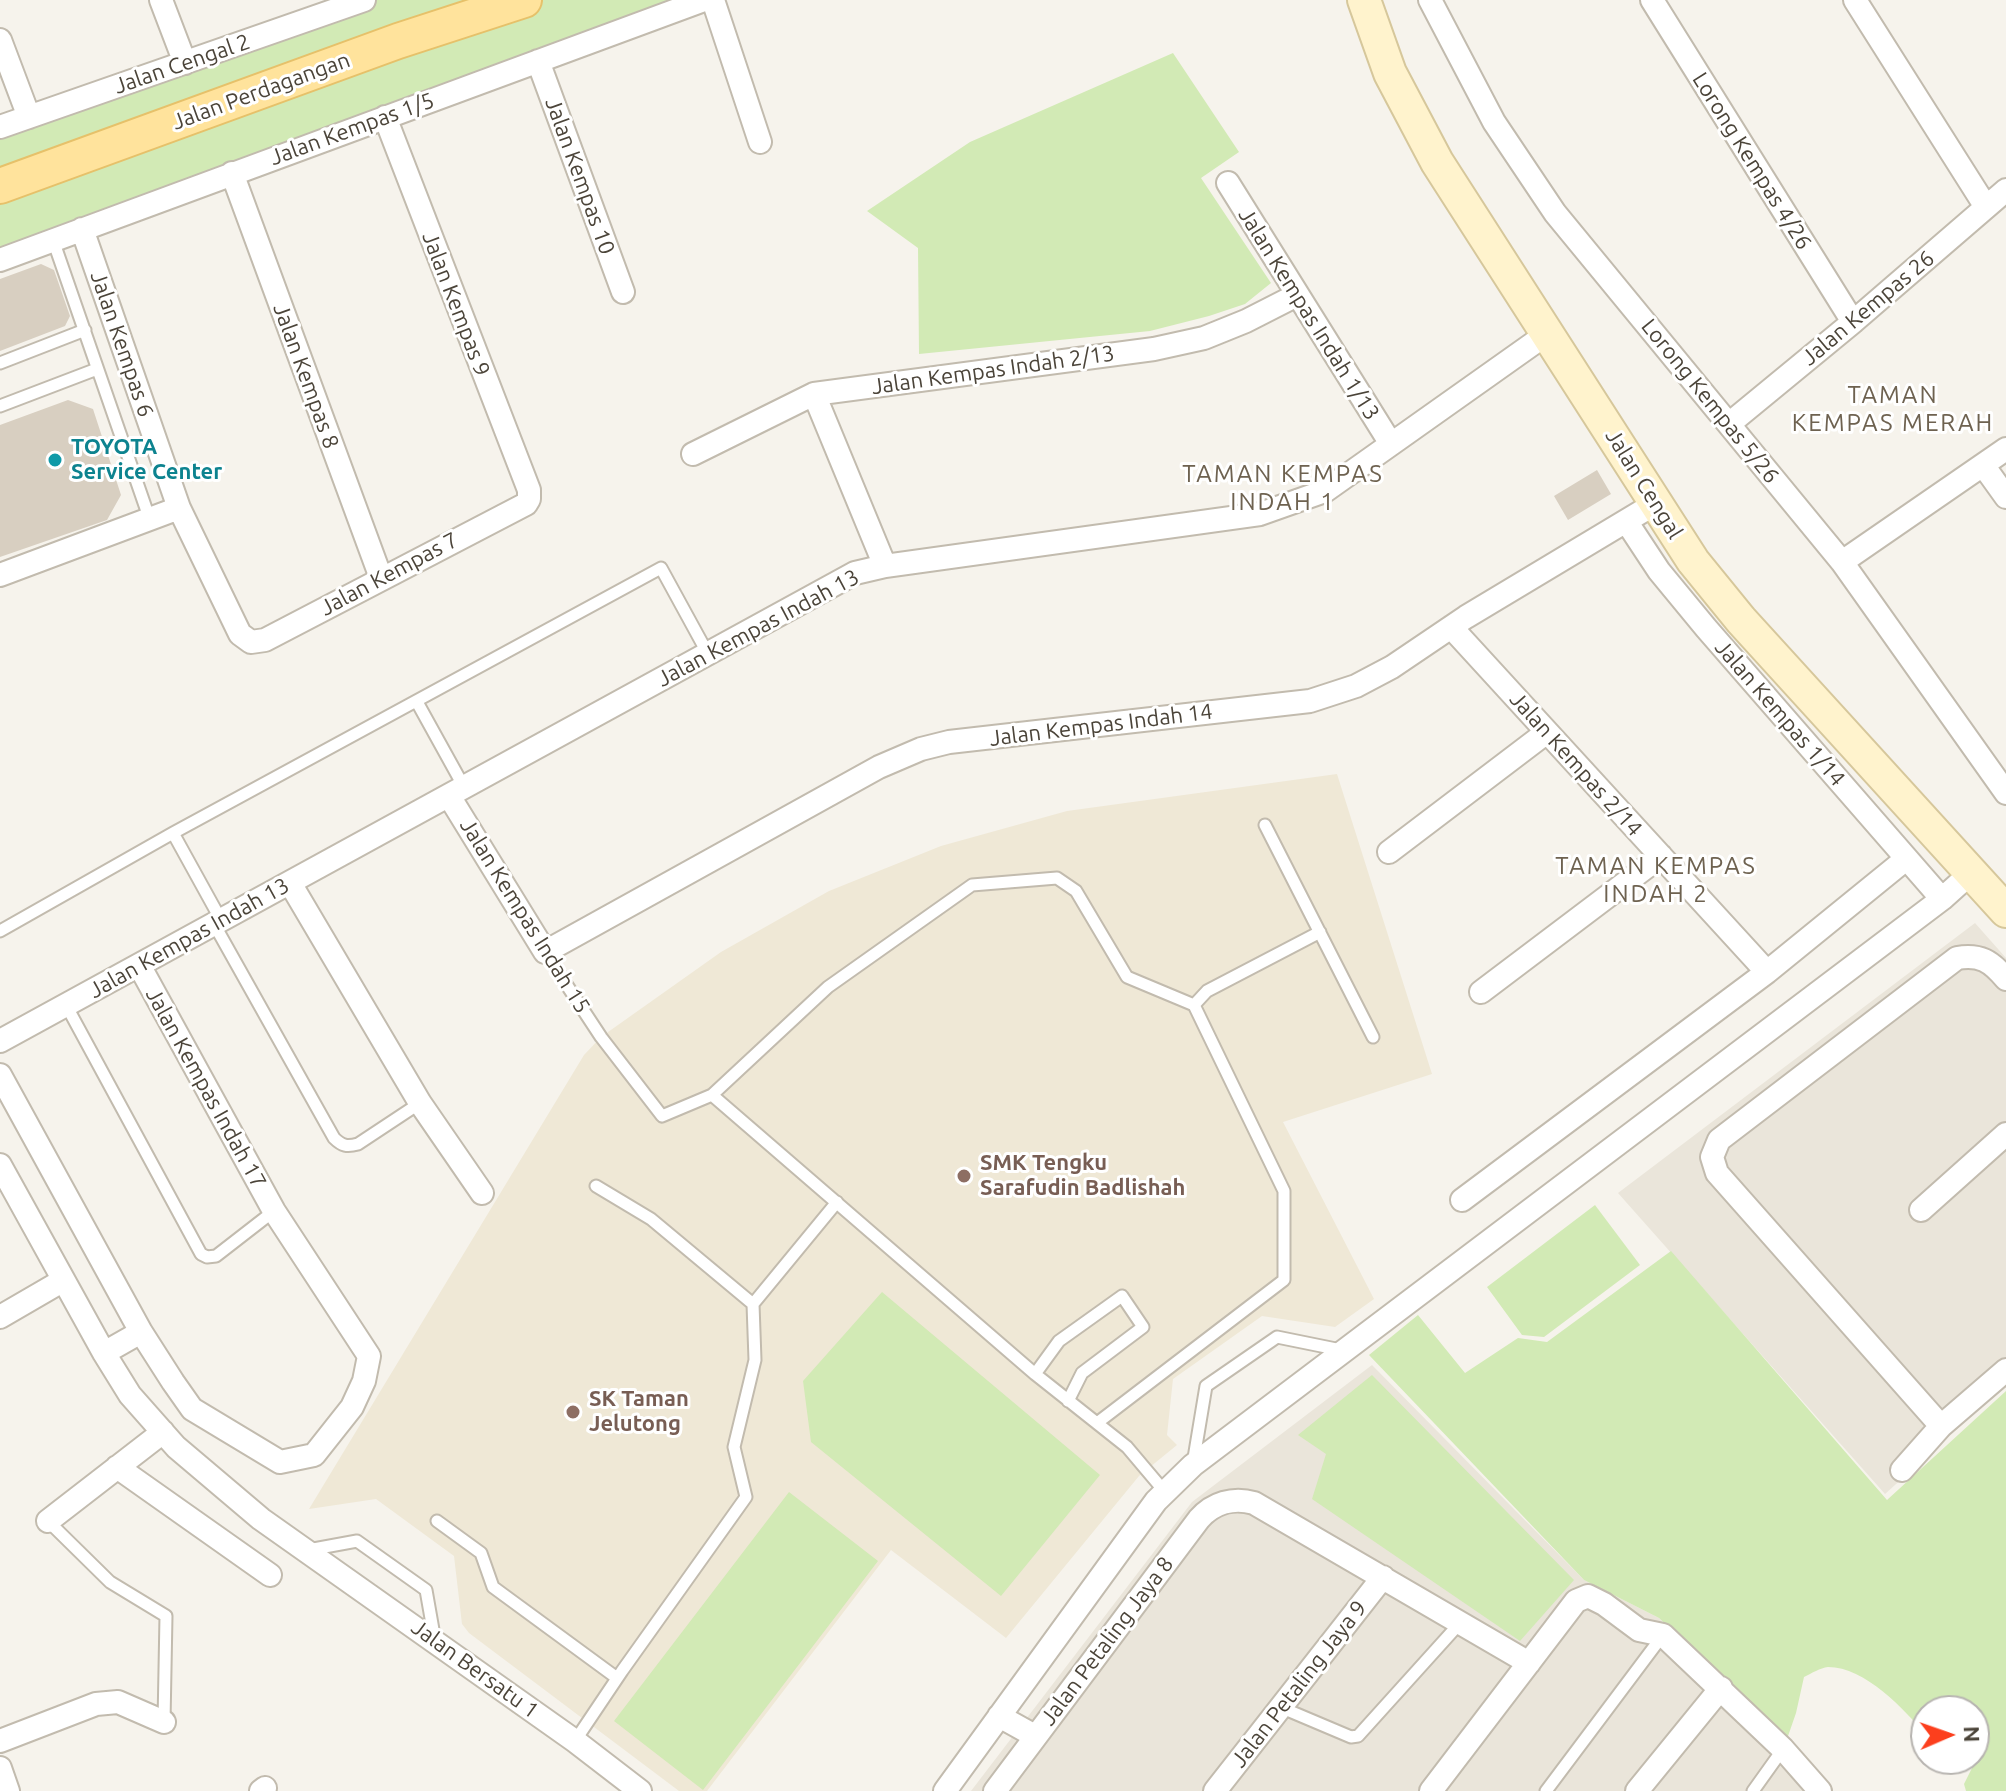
<!DOCTYPE html>
<style>
body{margin:0}
#map{position:relative;width:2006px;height:1791px;overflow:hidden;background:#f6f3ec;font-family:Ubuntu,sans-serif}
canvas{display:block}
.north{position:absolute;left:1910px;top:1695px;width:80px;height:80px;box-sizing:border-box;background:#fff;border:2px solid #b7b4b0;border-radius:50%;rotate:88deg;font-size:22px;font-weight:700;line-height:32px;text-align:center;color:#4b4439}
.north::after{content:'';display:block;margin:auto;width:28px;height:36px;background:#fc3f1d;clip-path:polygon(50% 0,100% 100%,50% 72%,0 100%)}
</style>
<div id="map">
<canvas width="2006" height="1791"></canvas>
<div class="north">N</div>
</div>
<script>
const ctx = document.querySelector('canvas').getContext('2d');
ctx.lineJoin = 'round';
function fillPath(path, color) {
  ctx.fillStyle = color;
  ctx.fill(path, 'evenodd');
}
function strokePath(path, color, width, dash) {
  ctx.strokeStyle = color;
  ctx.lineWidth = width;
  ctx.lineCap = dash ? 'butt' : 'round';
  ctx.setLineDash(dash || []);
  ctx.stroke(path);
}
function drawText(font, color, halo, rows, align = 'center') {
  ctx.font = font + ' Ubuntu,sans-serif';
  ctx.lineWidth = 6;
  ctx.setLineDash([]);
  ctx.textBaseline = 'middle';
  ctx.strokeStyle = halo;
  ctx.fillStyle = color;
  for (const [text, x, y, turn = 0] of rows) {
    ctx.save();
    ctx.translate(x, y);
    ctx.rotate((+turn || 0) * Math.PI / 180);
    ctx.textAlign = isNaN(turn) ? turn : align;
    if (halo) ctx.strokeText(text, 0, 0);
    ctx.fillText(text, 0, 0);
    ctx.restore();
  }
}
fillPath(new Path2D(`
 M1975 923 2006 958V1385L1885 1494 1618 1193Z
 M1372 1365 1584 1580 1659 1618 1833 1791H971L1192 1502Z`), '#eae5da');
fillPath(new Path2D(`
 M1337 774 1432 1074 1283 1122 1374 1299 1335 1327 1262 1316 1173 1379 1167 1435 1177 1445 1139 1476 1006 1638 891 1550 707 1791H679L469 1633 462 1624 454 1556 376 1499 309 1509 584 1055 601 1037 721 952 829 891 941 846 1067 811Z`), '#efe8d6');
fillPath(new Path2D(`
 M364 0H704L0 260V127Z
 M1173 53 1239 152 1201 178 1271 283 1245 304 1209 316 1150 331 919 354 918 248 867 211 970 142Z
 M1595 1205 1640 1265 1544 1337 1522 1335 1487 1287Z
 M1671 1251 1887 1500 2006 1391V1791H1966L1964 1784 1973 1766 1971 1759H1974V1711H1926V1735C1904 1709 1865 1667 1828 1667 1820 1668 1812 1673 1804 1677L1796 1713 1787 1739 1659 1618 1584 1580 1369 1355 1418 1315 1465 1373 1518 1338 1547 1342Z
 M882 1292 1100 1475 1001 1596 811 1442 803 1381Z
 M1372 1375 1574 1580 1520 1641 1312 1499 1326 1454 1298 1435Z
 M789 1492 878 1561 703 1790 614 1721Z`), '#d2eab5');
fillPath(new Path2D(`
 M41 264 54 270 70 316 65 326 0 351V279Z
 M68 400 93 409 121 495 107 520 0 557V425Z
 M1597 470 1611 494 1568 520 1554 496Z`), '#d8cfc1');
const lane = new Path2D(`
 M53 240 150 520
 M0 363 85 330
 M0 406 97 369
 M417 702 464 787
 M1265 825 1373 1037
 M173 833 221 920
 M214 924 334 1138C342 1146 347 1147 358 1144L420 1103
 M0 931 173 833 661 568 708 654
 M545 952 601 1037 662 1116 712 1095 828 987 972 885 1057 878 1076 891 1127 977 1194 1005 1284 1191V1280L1097 1423
 M66 1005 201 1254 207 1257 216 1256 274 1211
 M1194 1005 1207 991 1320 932
 M712 1095 1035 1374 1127 1447 1165 1492
 M596 1186 651 1219 753 1304
 M1035 1374 1059 1341 1122 1296 1143 1327 1082 1373 1068 1401
 M1193 1464 1206 1386 1277 1337 1341 1350
 M48 1521 110 1582 166 1616 164 1722
 M437 1521 481 1553 493 1587 617 1678
 M308 1550 357 1541 426 1590 435 1641
 M1280 1707 1351 1737 1358 1736 1460 1623
 M575 1741 622 1671 746 1497 734 1447 755 1360 753 1304 837 1202
 M1546 1791 1663 1635
 M1753 1791 1783 1749`);
const street = new Path2D(`
 M161 0 185 63
 M713 0 760 142
 M1430 0 1494 122 1555 213 1842 562 2006 793
 M1652 0 1853 322
 M1855 0 1986 207
 M0 40 29 117
 M538 61 623 292
 M0 127 364 0
 M232 173 381 578
 M1228 183 1391 444
 M82 229 179 508 240 634 251 642 265 640 526 504 529 499V490L385 117
 M0 260 704 0
 M814 394 885 566
 M1729 424 1853 322 2006 190
 M693 454 814 394 1154 349 1204 338 1246 321 1297 295
 M1983 465 2006 497
 M1626 521 1659 571 1706 628 1942 899
 M1842 562 2006 449
 M0 575 179 508
 M1451 627 1767 972
 M449 796 545 952 879 767 921 749 949 742 1310 701 1356 686 1392 667 1466 617 1656 503
 M1389 852 1547 732
 M290 883 420 1103 482 1193
 M1481 992 1661 856
 M0 1041 855 573 885 566 1260 514 1325 491 1548 333
 M0 1075 141 1332 173 1382 192 1409 280 1462 314 1455 352 1407 364 1381 369 1356 274 1211 139 965
 M0 1165 104 1353 130 1395 176 1447 261 1519 575 1741 640 1791
 M1462 1200 1767 972 1906 859
 M1921 1210 2006 1134
 M0 1317 62 1281
 M104 1353 141 1332
 M1941 1426 1717 1173 1712 1157 1719 1140 1957 958C1980 954 1991 961 2006 979
 M117 1467 270 1575
 M1902 1470 1941 1426 2006 1370
 M48 1521 163 1432
 M999 1716 1035 1736
 M0 1741 96 1704 118 1702 164 1722
 M0 1768 8 1791
 M261 1791 265 1788
 M945 1791 1156 1501 1193 1465 1942 899 1972 872
 M995 1791 1199 1519C1213 1503 1233 1497 1254 1503L1529 1663
 M1215 1791 1383 1577
 M1431 1791 1576 1601 1588 1596 1604 1604 1639 1630 1663 1635 1783 1749 1820 1791
 M1637 1791 1721 1688`);
const secondary = new Path2D(`
 M1364 0 1390 73 1437 162 1693 561 1741 620 2006 911`);
const primary = new Path2D(`
 M0 186 398 41 524 0`);
strokePath(lane, '#c2bbae', 15);
strokePath(street, '#c2bbae', 26);
strokePath(secondary, '#d6c79b', 36);
strokePath(primary, '#e6c16a', 38);
strokePath(lane, '#fff', 11);
strokePath(street, '#fff', 22);
strokePath(secondary, '#fff3cd', 32);
strokePath(primary, '#ffe39c', 34);
for (const [x, y, r, color] of [
 [55,460,8,"#0f9aa8"],
 [964,1176,8,"#8d6e63"],
 [573,1412,8,"#8d6e63"]
]) {
  const dot = new Path2D();
  dot.arc(x, y, r, 0, 2 * Math.PI);
  ctx.fillStyle = color;
  ctx.fill(dot);
  strokePath(dot, '#fff', 3);
}
drawText('22px', '#4b4439', '#fff', [
 ["Jalan Cengal 2",182,64,-19],
 ["Jalan Perdagangan",261,91,-20],
 ["Jalan Kempas 1/5",352,129,-20],
 ["Lorong Kempas 4/26",1752,161,58],
 ["Jalan Kempas 10",580,176,70],
 ["Jalan Kempas 9",456,304,69],
 ["Jalan Kempas 26",1868,308,-40],
 ["Jalan Kempas Indah 1/13",1309,314,58],
 ["Jalan Kempas 6",122,344,71],
 ["Jalan Kempas Indah 2/13",993,370,-8],
 ["Jalan Kempas 8",306,376,70],
 ["Lorong Kempas 5/26",1710,401,51],
 ["Jalan Cengal",1644,484,58],
 ["Jalan Kempas 7",389,574,-28],
 ["Jalan Kempas Indah 13",758,628,-28],
 ["Jalan Kempas 1/14",1780,713,49],
 ["Jalan Kempas Indah 14",1101,725,-7],
 ["Jalan Kempas 2/14",1576,764,48],
 ["Jalan Kempas Indah 15",525,916,58],
 ["Jalan Kempas Indah 13",189,938,-29],
 ["Jalan Kempas Indah 17",206,1088,61],
 ["Jalan Petaling Jaya 8",1107,1641,-53],
 ["Jalan Bersatu 1",475,1669,36],
 ["Jalan Petaling Jaya 9",1299,1684,-52]
]);
drawText('bold 22px', '#0d838f', '#fff', [
 ["TOYOTA",71,447],
 ["Service Center",71,472]
], 'left');
drawText('bold 22px', '#785e54', '#fff', [
 ["SMK Tengku",980,1163],
 ["Sarafudin Badlishah",980,1188],
 ["SK Taman",589,1399],
 ["Jelutong",589,1424]
], 'left');
ctx.letterSpacing = '2px';
drawText('24px', '#6e6250', '#fff', [
 ["TAMAN",1893,395],
 ["KEMPAS MERAH",1893,423],
 ["TAMAN KEMPAS",1283,474],
 ["INDAH 1",1283,502],
 ["TAMAN KEMPAS",1656,866],
 ["INDAH 2",1656,894]
]);
ctx.letterSpacing = '0px';
</script>
